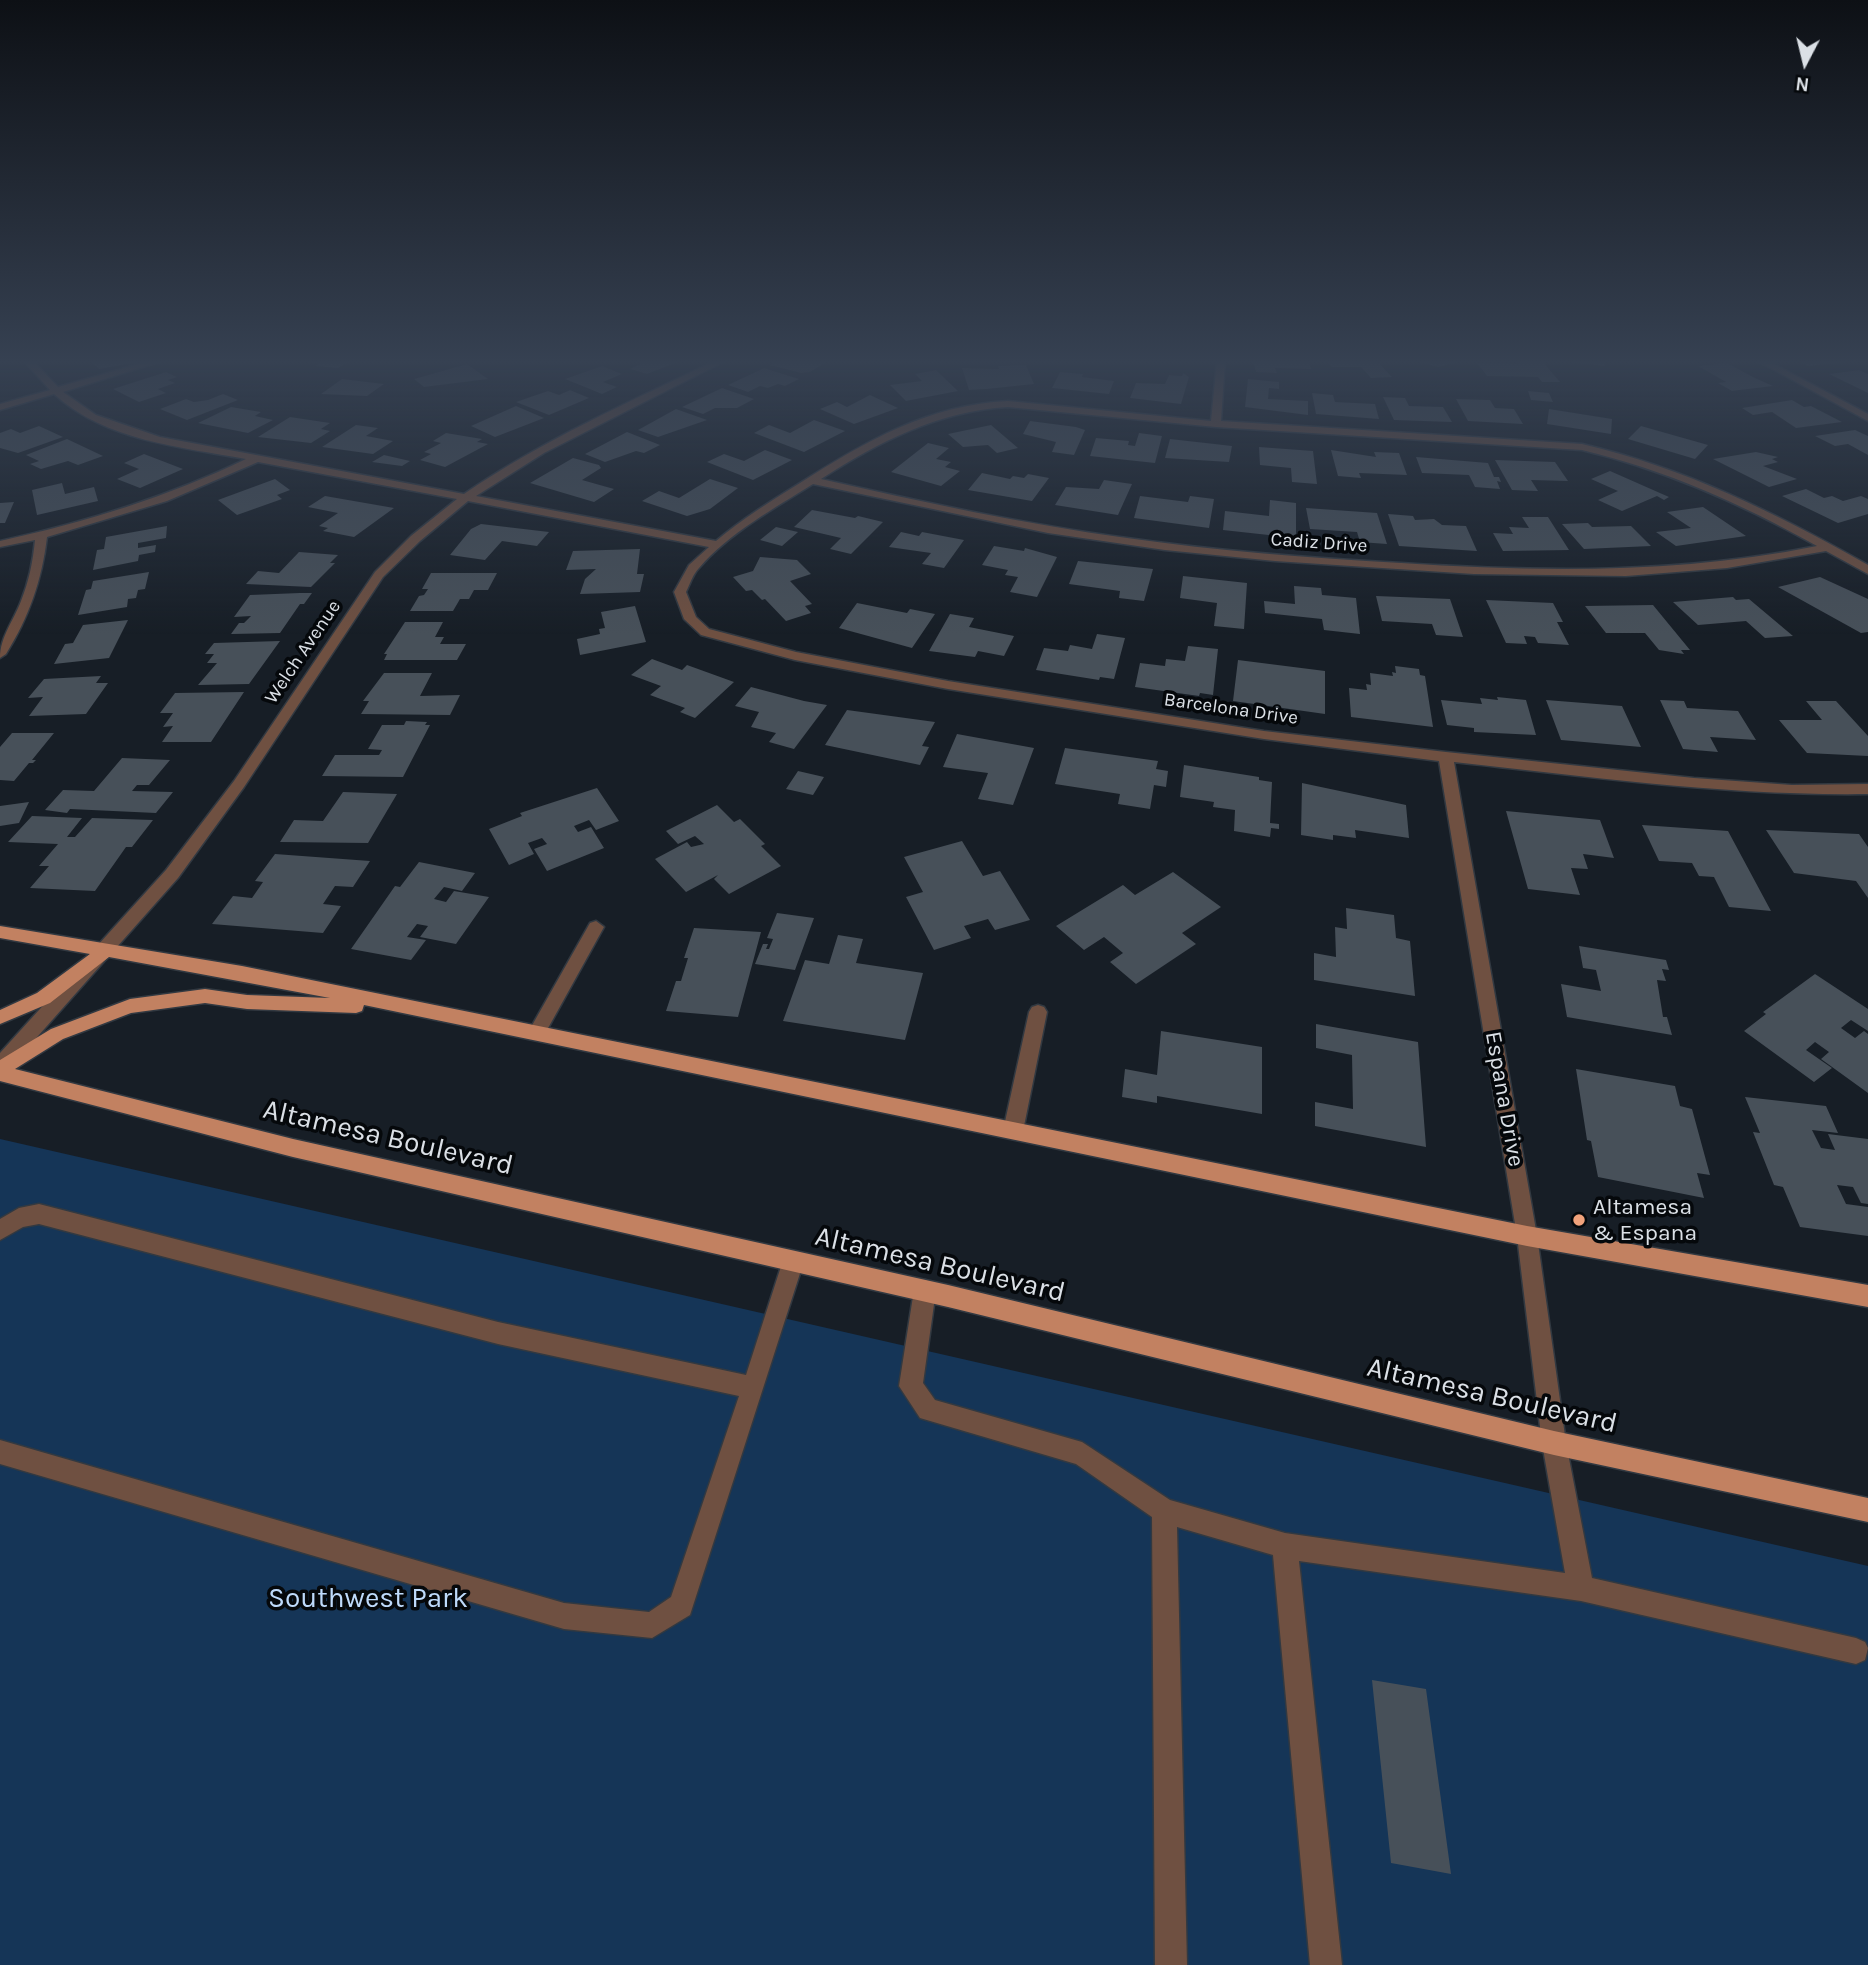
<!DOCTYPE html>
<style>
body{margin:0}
#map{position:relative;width:1868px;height:1965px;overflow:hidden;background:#171e26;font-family:Karla,sans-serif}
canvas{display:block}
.north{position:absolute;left:1770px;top:28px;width:70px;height:70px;-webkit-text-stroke:5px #05080b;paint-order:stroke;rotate:187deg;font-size:19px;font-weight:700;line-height:28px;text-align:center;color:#dbe0e6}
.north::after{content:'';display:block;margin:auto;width:24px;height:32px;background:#dbe0e6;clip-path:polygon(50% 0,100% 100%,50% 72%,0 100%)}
</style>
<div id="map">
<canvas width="1868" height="1965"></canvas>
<div class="north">N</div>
</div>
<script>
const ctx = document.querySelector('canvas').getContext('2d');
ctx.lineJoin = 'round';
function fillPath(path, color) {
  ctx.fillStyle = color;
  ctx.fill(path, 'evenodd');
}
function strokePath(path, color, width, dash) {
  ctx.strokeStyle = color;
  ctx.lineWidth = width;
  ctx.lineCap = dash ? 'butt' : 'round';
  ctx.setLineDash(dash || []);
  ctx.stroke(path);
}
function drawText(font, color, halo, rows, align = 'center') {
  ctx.font = font + ' Karla,sans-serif';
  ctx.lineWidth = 7;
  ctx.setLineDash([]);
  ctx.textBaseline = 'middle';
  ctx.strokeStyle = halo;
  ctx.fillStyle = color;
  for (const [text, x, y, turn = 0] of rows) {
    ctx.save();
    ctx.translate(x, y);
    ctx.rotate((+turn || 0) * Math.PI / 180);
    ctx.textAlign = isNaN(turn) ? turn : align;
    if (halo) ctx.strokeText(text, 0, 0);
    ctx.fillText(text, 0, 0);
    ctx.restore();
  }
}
fillPath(new Path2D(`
 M0 1139 1868 1566V1965H0Z`), '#153557');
fillPath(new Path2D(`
 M90 360H144V361L99 369Z
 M311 360H351L338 368 315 366 320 363 307 362Z
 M634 360H683L647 374 630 369 642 363Z
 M780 360 794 361H828L810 372 801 373 770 365Z
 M1253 360H1308L1311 369 1275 368 1277 373 1256 372Z
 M1326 360H1376L1392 377 1371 378 1361 367H1332Z
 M1413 360H1453L1458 362 1438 367Z
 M1564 360H1604L1605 366 1564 361Z
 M1797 360H1856V361L1808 366Z
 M1518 362H1543L1560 382H1542L1538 377 1487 376 1477 363 1520 364Z
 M1727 363 1755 378 1773 386 1732 391 1718 383 1726 382 1698 366Z
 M467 364 488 379 424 387 414 379Z
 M1026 365 1034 384 987 389 969 390 962 368 999 369 998 366Z
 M602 366 622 374 603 382 617 387 602 394 565 379Z
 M764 368 799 379 785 386 778 384 768 388 760 386 748 392 728 385Z
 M936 370 958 391 906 401 890 385 922 381 915 374Z
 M1859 370 1868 374V393L1829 374Z
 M166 372 177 377 168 380 175 383 158 389 166 393 139 402 113 389Z
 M1060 372 1083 374 1082 377 1114 381 1109 394 1052 388Z
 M1183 373 1189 377 1181 404 1130 398 1136 383 1165 384 1169 375 1182 376Z
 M342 379 384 384 367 396 321 394Z
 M1248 379 1279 382V389L1269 388 1268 399 1308 401V415L1245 407Z
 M722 388 754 399 737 408H715L703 414 682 407Z
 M570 390 589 398 549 415 516 402 548 391 559 395Z
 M1528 391 1549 393 1553 402 1531 400Z
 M1312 393 1333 395 1335 402 1375 404 1379 419 1316 414Z
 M223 394 238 400 187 420 160 409 186 399 194 402 208 400Z
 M870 395 898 408 854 424 820 409 837 402 847 407Z
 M1383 397 1405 398 1409 406 1443 407 1452 422 1394 420Z
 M1456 399 1490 400 1495 408 1514 409 1523 424 1468 421Z
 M1792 400 1804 407 1811 406 1842 422 1796 428 1772 412 1753 415 1742 408Z
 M516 406 544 418 495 437 471 426Z
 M231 407 261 412 255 416 273 420 248 433 198 423Z
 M676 409 707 420 658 437 638 430Z
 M1549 409 1612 419 1611 434 1547 424Z
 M290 417 330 423 321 429 330 431 311 443 258 437Z
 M814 420 845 431 804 452 754 433 769 425 790 433Z
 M1030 421 1076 427 1085 430 1074 455 1052 452 1056 442 1023 434Z
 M356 425 378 428 366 436 393 441 373 454 322 447Z
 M991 425 1018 448 997 453 988 445 963 447 948 434Z
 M39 426 63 437 18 453 0 448V433L11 429 20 433Z
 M1641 426 1708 445 1695 459 1628 439Z
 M1855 430 1868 436V455L1848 444 1835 446 1815 436Z
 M627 432 660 445 644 453 636 451 605 462 585 454Z
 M446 433 482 439 477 442 488 444 445 467 420 460 431 454 424 452 441 443 433 441Z
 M1139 433 1162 436 1155 463 1090 456 1096 438 1129 441 1128 445 1135 446Z
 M67 439 103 456 78 465 68 461 41 469 30 464 39 461 26 455Z
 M1170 439 1232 446 1229 462 1165 458Z
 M928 443 949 448 936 459 951 462 945 467 960 471 941 486 891 472Z
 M1259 447 1313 451 1317 484 1292 482 1291 468 1260 465Z
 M765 450 792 460 753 480 707 462 724 454 744 461Z
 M1331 450 1376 457 1374 452 1399 453 1407 475 1359 473 1361 478 1338 476Z
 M1756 452 1778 457 1772 459 1778 462 1763 466 1797 479 1769 487 1713 459Z
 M144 454 183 469 140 488 117 479 139 469 124 463Z
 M384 455 410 461 402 466 372 462Z
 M1416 457 1488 463 1494 477H1499L1501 482 1497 481 1500 489 1475 487 1469 475 1422 473Z
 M573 458 599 465 601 468 582 480 614 489 594 502 530 483Z
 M1495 460 1555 462 1568 481 1531 480 1538 491 1512 490Z
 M1610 471 1669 497 1664 500 1657 496 1622 511 1598 500 1618 491 1591 479Z
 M982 473 1010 479 1013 476 1024 478 1028 474 1049 478 1032 501 968 490Z
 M275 479 290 490 277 495 282 499 237 515 218 500Z
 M710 479 738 488 710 509 687 516 642 501 659 491 679 498Z
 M1104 480 1132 484 1118 515 1055 505 1066 487 1099 489Z
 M62 483 65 494 94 487 98 501 37 515 32 490Z
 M1806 489 1824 498 1832 496 1843 501 1861 496 1868 499V514L1838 523 1782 496Z
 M325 496 394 508 354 537 323 531 328 528 319 526 338 513 308 507Z
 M1140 496 1188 502 1190 496 1214 499 1209 528 1134 518Z
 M1270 500 1296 503V538L1223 530 1225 511 1269 516Z
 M14 502 5 523H0V503Z
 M1703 507 1746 536 1676 546 1656 532 1691 528 1667 512Z
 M1306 508 1377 513 1387 544 1360 542 1357 532 1310 529Z
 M812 510 855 518 858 516 883 522 851 554 830 549 841 538 794 527Z
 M1388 514 1413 516 1415 520 1434 519 1442 525 1466 526 1477 551 1399 546Z
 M1522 517H1548L1569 550 1503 551 1493 533 1513 534 1509 527 1529 528Z
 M1588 523 1592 527 1631 526 1651 546 1584 549 1562 524Z
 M481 524 549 532 537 546 502 541 485 560 450 555 471 529Z
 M167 526 166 538 138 543V548L156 545 155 552 139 555 138 561 93 570 97 550 104 549 106 537Z
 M776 527 798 532 782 546 760 540Z
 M901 532 919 536 922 532 964 540 944 568 922 564 931 553 889 547Z
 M994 546 1024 551 1025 548 1057 557 1037 597 1010 592 1018 577 1005 575 1008 570 982 565Z
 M640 549 637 574H644L640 592 580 594 585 579 596 569 566 570 573 551Z
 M299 552 338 555 330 563H335L311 587 246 584 258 571 279 573Z
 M760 557 797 560 811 574 790 581 812 604 805 606 811 613 786 621 765 599 762 600 752 590 746 591 733 577 753 571Z
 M1078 561 1153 569 1144 601 1119 598 1120 591 1069 584Z
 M149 572 145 589 138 590 136 598 128 599 127 607 78 615 86 590 91 589 93 581Z
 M431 573H497L488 590H474L469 599H460L453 611H410L419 596 424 595 428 589H422Z
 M1183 576 1247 583 1244 629 1214 626 1217 603 1180 598Z
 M1820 577 1868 599V632L1861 633 1778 587Z
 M1294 586 1321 588 1322 595 1356 598 1360 634 1324 630 1322 619 1265 613 1264 601 1295 604Z
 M300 593H312L304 604H300L280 633 231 634 239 623H244L251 616 234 617 250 595Z
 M1376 596 1450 599 1463 637 1436 635 1432 624 1382 621Z
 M1733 597 1736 600 1749 599 1793 636 1765 638 1746 621 1698 625 1673 602Z
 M1486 600 1553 603 1563 622H1557L1569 645 1538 643 1535 637 1524 636 1527 644 1506 643Z
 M857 603 907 613 910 609 935 614 912 648 839 628Z
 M1653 605 1690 650H1681L1684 654 1659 650 1645 633H1606L1585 606Z
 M635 606 646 642 580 655 577 639 600 634 599 629 605 628 601 612Z
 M950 614 974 618 969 627 1014 636 1004 656 978 651 975 657 929 651Z
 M128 620 109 658 54 664 65 644 73 643 83 625Z
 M405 622H443L435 637H444L440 644H466L457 660H384L387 654H384Z
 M1097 634 1125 638 1114 679 1100 677 1099 680 1036 670 1044 648 1068 651 1070 645 1092 649Z
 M280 641 249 684 198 685 217 663H207L214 654H205L214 643Z
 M1188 646 1218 649 1213 695 1200 693 1199 696 1135 687 1140 663 1165 666 1166 659 1185 661Z
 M652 659 682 670 687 665 734 682 695 718 680 712 685 708 650 695 661 686 631 675Z
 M1238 660 1325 671V714L1233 701Z
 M1395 666 1419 669 1420 675 1425 676 1433 727 1351 717 1349 688 1367 690 1366 684 1371 685 1370 673 1393 676 1392 672 1396 673Z
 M384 673H432L420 696 460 695 450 715 361 714 369 701H363Z
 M101 676 96 683H108L86 714 29 716 43 697 28 698 44 679Z
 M751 687 804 701 827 705 794 749 769 742 776 733 751 727 759 712 735 706Z
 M244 692 211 742H162L173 726 163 727 173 713H160L175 693Z
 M1497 697 1526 700 1536 735 1474 732V728L1447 725 1441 700 1482 704 1480 698 1498 700Z
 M1546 700 1622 706 1641 747 1561 740Z
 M1660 700 1684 701 1687 708 1738 711 1756 740 1710 737 1718 752 1683 749Z
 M1806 701H1836L1868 736V756L1807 753 1779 720H1822Z
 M847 710 935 722 922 746 929 747 920 765 825 745Z
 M406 721 427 722 425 725H430L403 777 322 776 335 755H379L382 750 368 749 382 725H404Z
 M12 733H54L32 760H36L33 763H29L14 781 0 780V747Z
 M957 734 1034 748 1013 805 978 799 988 773 943 767Z
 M1065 748 1158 761 1156 769 1168 771 1166 787 1154 785 1150 809 1118 804 1120 794 1055 784Z
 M122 758 170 760 149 785H137L132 791 173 792 156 813 70 809 67 813 45 810 63 790 94 791Z
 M1184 765 1259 777V780L1272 782 1270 823 1279 824V829L1271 828 1270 837 1234 831 1235 810 1213 807 1214 802 1180 797Z
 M798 771 824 777 813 795 786 789Z
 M1302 783 1406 805 1409 838 1355 830 1356 838 1333 835V840L1301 835Z
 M597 788 619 821 596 830 589 820 574 826 578 832 591 827 604 848 547 871 534 849 547 844 542 838 528 843 534 854 509 865 489 829 522 816 520 813Z
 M343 792 397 794 368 843 280 842 294 820 323 821Z
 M29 802 19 823 0 826V806Z
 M717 805 734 822 740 819 765 844 761 846 781 866 729 894 714 879 718 875 686 892 655 859 687 842 691 847 704 844 695 836 678 844 666 831Z
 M1506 811 1600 820 1614 858 1583 854 1588 869 1571 868 1580 895 1528 889Z
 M32 816 82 818 67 837H75L92 818 153 820 132 847H126L95 891 30 888 49 866H39L58 844 8 842Z
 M1642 825 1728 831 1771 911 1729 907 1714 877 1699 876 1692 863 1659 861Z
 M1766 830 1859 834 1868 847V898L1856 881 1794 873Z
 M962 841 983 876 1000 871 1030 920 995 930 988 919 964 926 971 938 934 950 906 897 923 892 904 857Z
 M275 854 370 861 353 887 335 886 323 904 341 906 323 933 212 924 233 896 252 898 263 882 255 881Z
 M419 862 475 873 462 891 444 887 434 899 446 902 454 891 489 897 456 944 420 937 428 926 417 924 407 937 426 940 411 960 351 949 395 886 400 887Z
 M1173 872 1221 907 1182 933 1196 944 1136 984 1110 962 1123 953 1104 937 1084 950 1056 926 1123 885 1135 895Z
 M1346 908 1394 915 1396 938 1410 941 1415 996 1314 980V953L1336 957 1335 927 1347 929Z
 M777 913 814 918 795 970 755 964 763 944H768L766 949H769L773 939 767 938Z
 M694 928 761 932 738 1017 666 1011 676 981H681L688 958H684Z
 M838 935 863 939 856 963 923 973 905 1040 783 1021 805 960 829 964Z
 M1579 946 1666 960 1669 970 1662 969 1666 981 1657 980 1663 1017H1667L1672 1035 1567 1017 1561 984 1601 991 1596 970 1583 968Z
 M1815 974 1868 1009V1031L1851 1020 1841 1028 1855 1038 1864 1031 1868 1034V1093L1821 1059 1829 1052 1815 1042 1806 1050 1832 1068 1814 1082 1744 1031 1766 1014 1763 1012Z
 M1316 1024 1418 1042 1426 1147 1315 1126V1102L1353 1109 1352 1055 1316 1048Z
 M1161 1031 1262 1047V1114L1157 1096V1103L1122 1097 1125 1069 1157 1075Z
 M1576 1069 1675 1086 1680 1106 1692 1109 1710 1175 1697 1173 1704 1198 1598 1177 1591 1141 1587 1140Z
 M1745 1097 1826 1106 1838 1133 1812 1130 1821 1148 1835 1150 1828 1134 1868 1139V1204L1861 1203 1853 1187 1837 1185 1846 1204 1868 1207V1236L1800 1227 1783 1187 1774 1185 1753 1132 1760 1133Z
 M1372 1680 1426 1689 1451 1874 1391 1863Z`), '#475059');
const minor = new Path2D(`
 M23 360H32L58 387 153 360H165L63 392 96 415 160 437 464 494C543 440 631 401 717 360H727L544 453 476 496 716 541C742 519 771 501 800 483 866 441 928 405 1008 401L1211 421 1217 360H1225L1221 421 1582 444C1685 468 1776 513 1868 565V574L1826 551 1727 568 1626 576 1474 574 1275 561 1165 550 1048 533 813 484C775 508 729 533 699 568 693 574 690 584 686 592L696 617 709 629 796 652 948 681 1264 731 1446 752 1694 778 1792 785 1868 784V794C1729 796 1592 777 1454 762L1537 1236 1566 1443 1592 1578 1856 1638 1865 1642 1868 1648 1865 1660 1856 1664 1581 1601 1299 1561 1342 1965H1310L1273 1555 1177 1527 1187 1965H1155L1152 1517 1076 1464 920 1418 899 1386 914 1290 917 1283 925 1280 933 1283 936 1290 923 1383 935 1400 1082 1442 1170 1500 1285 1533 1565 1573 1542 1443 1517 1236 1439 761 1264 739 948 689 795 660 701 635 684 619 674 592 689 565 709 547 468 501 420 541 383 577 244 787 178 878 7 1071 0 1074V1053L166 870 234 781 375 572 411 536 457 499 258 462 167 501 47 537C42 580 29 617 6 654L0 658C0 637 14 620 21 601 29 581 33 561 35 540L0 547V541C86 522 167 497 246 459 181 447 105 441 54 394L0 410V404L50 390ZM1008 407 1216 427 1582 450C1666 470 1742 504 1817 546 1679 574 1540 572 1401 563 1309 558 1218 551 1127 538 1024 524 922 502 821 479 878 442 939 411 1008 407Z
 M1756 360H1766L1868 414V421Z
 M596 921 604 927 542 1039H530L527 1034 530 1029 590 923Z
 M1038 1005 1044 1007 1047 1012 1023 1131 1020 1137 1013 1139 1006 1137 1003 1131 1029 1012 1032 1007Z
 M39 1204 498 1322 746 1375 785 1254 793 1251 801 1254 804 1261 690 1615 652 1638 564 1629 0 1464V1440L564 1603 649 1612 671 1597 739 1396 498 1344 39 1224 23 1227 0 1240V1219L19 1208Z`);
const major = new Path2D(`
 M0 926 242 966 1527 1226 1868 1285V1307L1527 1246 364 1005 362 1011 356 1013 247 1009 205 1003 131 1013 63 1039 15 1069 293 1139 948 1285 1554 1431 1868 1498V1522L1554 1455 948 1307 293 1157 0 1081V1060L51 1029 130 999 205 989 247 995 330 998 109 957 50 1003 0 1024V1010L37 993 90 954 0 938Z`);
strokePath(minor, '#323941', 3);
strokePath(major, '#323941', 3);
fillPath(minor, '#6f5041');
fillPath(major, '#c28161');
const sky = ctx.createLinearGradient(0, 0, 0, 635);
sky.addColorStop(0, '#0d1015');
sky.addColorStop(0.57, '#364152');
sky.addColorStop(1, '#36415200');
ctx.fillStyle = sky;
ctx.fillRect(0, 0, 1868, 635);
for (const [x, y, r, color] of [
 [1579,1220,7,"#f1a27b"]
]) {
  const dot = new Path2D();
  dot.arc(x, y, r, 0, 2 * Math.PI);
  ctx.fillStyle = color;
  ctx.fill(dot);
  strokePath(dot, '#05080b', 2.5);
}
drawText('19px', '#dbe0e6', '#05080b', [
 ["Cadiz Drive",1319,543,4],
 ["Welch Avenue",303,652,-56],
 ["Barcelona Drive",1231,709,8]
]);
drawText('23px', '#dbe0e6', '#05080b', [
 ["Espana Drive",1504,1099,80]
]);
drawText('23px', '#dbe0e6', '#05080b', [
 ["Altamesa",1593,1207],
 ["& Espana",1593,1233]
], 'left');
drawText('28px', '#dbe0e6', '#05080b', [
 ["Altamesa Boulevard",388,1138,13],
 ["Altamesa Boulevard",940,1265,13],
 ["Altamesa Boulevard",1492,1396,13]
]);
drawText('28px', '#bedafb', '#05080b', [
 ["Southwest Park",368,1599]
]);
</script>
